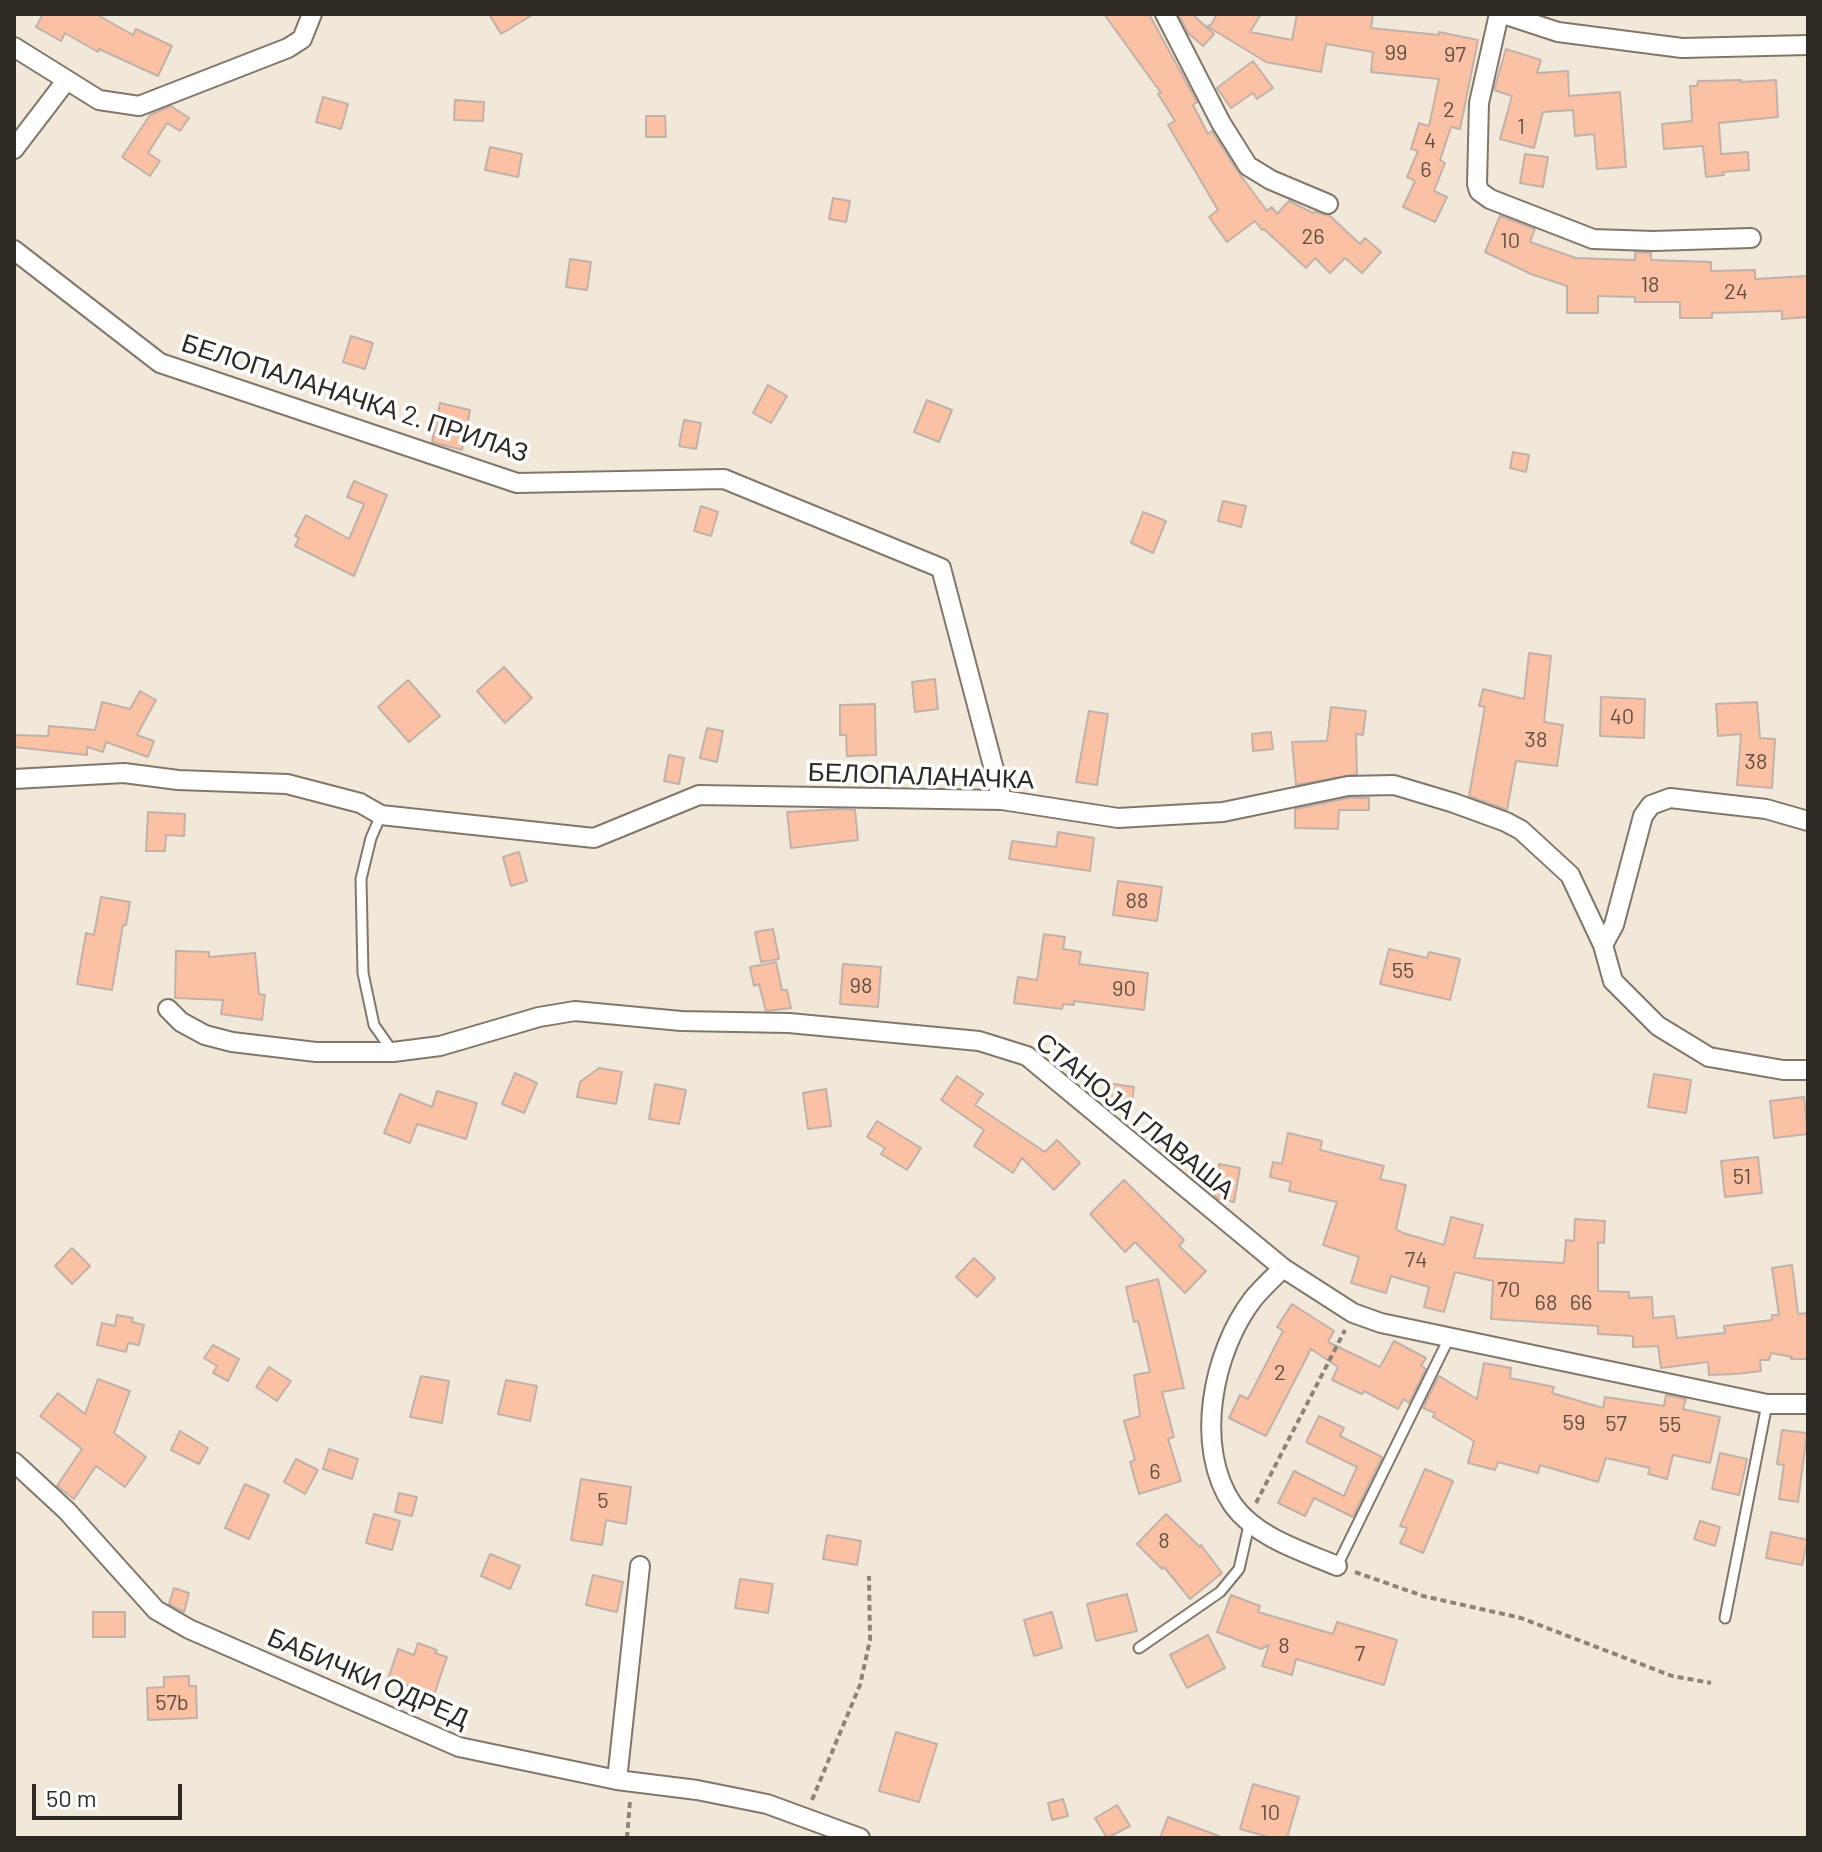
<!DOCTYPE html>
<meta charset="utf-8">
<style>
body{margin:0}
#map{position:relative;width:1822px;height:1852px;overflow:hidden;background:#f2e8d9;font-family:Barlow,sans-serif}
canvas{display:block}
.frame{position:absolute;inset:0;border:16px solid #2d2a24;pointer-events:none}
.scale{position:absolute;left:32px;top:1784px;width:150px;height:36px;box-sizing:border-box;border:4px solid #2d2a24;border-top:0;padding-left:10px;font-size:24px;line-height:28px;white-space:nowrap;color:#2d2a24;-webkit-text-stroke:6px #fff;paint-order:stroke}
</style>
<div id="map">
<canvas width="1822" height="1852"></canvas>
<div class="frame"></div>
<div class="scale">50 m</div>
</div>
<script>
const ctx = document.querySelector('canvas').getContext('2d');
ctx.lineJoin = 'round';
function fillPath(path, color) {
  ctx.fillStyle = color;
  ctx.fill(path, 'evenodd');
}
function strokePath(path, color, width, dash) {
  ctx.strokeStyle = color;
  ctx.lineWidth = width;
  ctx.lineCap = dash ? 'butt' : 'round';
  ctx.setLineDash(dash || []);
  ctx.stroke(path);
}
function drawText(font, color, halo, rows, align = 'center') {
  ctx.font = font + ' Barlow,sans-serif';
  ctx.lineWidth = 7;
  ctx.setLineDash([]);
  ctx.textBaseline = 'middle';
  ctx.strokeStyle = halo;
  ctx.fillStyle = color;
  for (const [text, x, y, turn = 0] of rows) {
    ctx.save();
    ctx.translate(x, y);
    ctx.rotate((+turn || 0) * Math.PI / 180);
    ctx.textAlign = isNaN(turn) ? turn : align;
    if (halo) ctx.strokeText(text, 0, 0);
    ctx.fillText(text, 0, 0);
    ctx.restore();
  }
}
const building = new Path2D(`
 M43 14H96L133 35 136 29 172 46 158 76 99 49 98 52 65 33 61 41 36 27Z
 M489 14H534L501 34Z
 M1104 14H1149L1197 102 1193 105 1208 134 1212 131 1238 172 1267 211 1272 207 1277 214 1289 201 1313 213 1315 212 1330 216 1360 244 1365 238 1381 252 1362 273 1345 258 1330 273 1315 258 1306 268 1264 229 1262 230 1255 221 1227 242 1209 217 1218 210 1168 125 1175 121 1158 94 1161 93Z
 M1178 14H1192L1214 34 1203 46 1188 33Z
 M1217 14H1261L1250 32 1292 40 1297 14H1373L1371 28 1439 35V32L1478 40 1460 129 1451 127 1440 160 1445 163 1434 191 1447 197 1435 222 1403 207 1415 181 1407 177 1418 151 1411 149 1419 123 1429 126 1439 79 1371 72 1373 52 1326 44 1321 72 1266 62 1207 26 1211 25Z
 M1506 49 1541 60 1537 73 1568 71 1569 96 1620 92 1626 167 1597 169 1594 134 1575 136 1573 110 1543 112 1534 148 1500 139 1512 96 1494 90Z
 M1253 61 1273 88 1257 99 1253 93 1231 108 1217 88Z
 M1741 80V82L1776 80 1778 117 1719 123 1721 154 1748 152 1749 170 1723 172 1724 175 1706 177 1703 146 1664 149 1662 124 1692 121 1690 86H1697L1698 81Z
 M323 97 348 104 341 129 316 122Z
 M455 100 484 102 483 121 454 120Z
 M171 106 189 118 180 131 167 123 148 153 160 161 150 176 122 157 150 115Z
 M646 116H665L666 137H646Z
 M490 147 522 154 518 177 485 170Z
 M1525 154 1548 157 1543 187 1520 183Z
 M833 198 850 201 846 222 829 219Z
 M1500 216 1535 229 1530 242 1576 258 1635 260V252L1651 253V260L1711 262V271L1755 270V279L1808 276V317L1782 319V311L1712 313V318H1680V302H1635V297L1598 296V313H1567V286L1531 274 1485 252Z
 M570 259 591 262 587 290 566 287Z
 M351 336 373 343 365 369 343 362Z
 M768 385 787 396 771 423 753 413Z
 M927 400 952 410 939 442 914 432Z
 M440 403 470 410 462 450 432 442Z
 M684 420 701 423 696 449 679 446Z
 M1513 452 1529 455 1526 472 1510 468Z
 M354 481 387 495 354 576 295 546 299 538 295 536 306 515 349 539 364 504 347 497Z
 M1223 501 1246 506 1241 527 1218 521Z
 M701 506 718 512 711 536 694 531Z
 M1143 512 1166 521 1153 553 1131 543Z
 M1529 653 1551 656 1544 722 1563 725 1557 766 1516 761 1507 810 1469 796 1485 707 1479 706 1483 689 1524 699Z
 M504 667 532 698 505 723 477 691Z
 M935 679 938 709 915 712 912 682Z
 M408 680 440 716 409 742 378 707Z
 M140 691 156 700 137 735 154 741 148 757 106 742 103 752 87 747V755L14 747V735L48 736 49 726 95 730 102 702 130 709Z
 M1601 697 1645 699 1644 738 1600 736Z
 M1757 702 1760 738 1775 739 1772 788 1737 785 1741 734 1718 736 1716 704Z
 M875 704 876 755 847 756 846 735H840V705Z
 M1331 707 1366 711 1363 735 1356 734 1357 774 1296 785 1292 742 1327 741Z
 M1089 711 1108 714 1097 785 1076 782Z
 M707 728 723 731 717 762 700 758Z
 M1271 732 1273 749 1253 751 1252 734Z
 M669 755 684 758 679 784 664 781Z
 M1349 798H1369V810H1339L1338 829 1295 828V809Z
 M839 809 855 810 858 840 791 848 787 812Z
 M148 812 185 814 184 836 166 835 165 851H146Z
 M1058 832 1094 838 1090 871 1009 859 1012 841 1056 847Z
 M519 852 527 881 511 886 503 857Z
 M1118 881 1162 887 1157 921 1113 915Z
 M101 897 130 902 126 925H123L112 990 77 984 86 933 94 935Z
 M773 929 779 959 761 962 755 932Z
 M1044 934 1065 937 1063 949 1081 952 1079 964 1148 973 1144 1010 1074 1001V1005L1063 1004 1062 1009 1014 1003 1018 977 1037 980Z
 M1389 949 1427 958 1429 952 1460 959 1450 1000 1380 984Z
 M176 951 209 952V957L255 953 259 994 265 995 262 1020 221 1014 223 1000 175 998Z
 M776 962 782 990H787L791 1008 766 1011 759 984 754 986 750 967Z
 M843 964 881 967 878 1007 840 1004Z
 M599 1068 622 1072 616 1104 577 1097 580 1082Z
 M515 1073 537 1083 524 1113 502 1104Z
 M1654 1074 1691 1080 1686 1113 1648 1107Z
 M957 1076 983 1094 975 1105 1045 1152 1057 1140 1080 1163 1054 1190 1022 1158 1013 1173 974 1146 984 1130 941 1100Z
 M1108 1083 1134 1087 1131 1111 1105 1105Z
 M655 1084 686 1090 679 1124 649 1119Z
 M826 1089 831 1126 808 1129 803 1093Z
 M437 1091 477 1103 466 1139 417 1124 410 1143 384 1133 400 1094 432 1107Z
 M1804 1097 1808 1134 1774 1138 1770 1101Z
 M877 1121 921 1148 907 1170 881 1154 885 1148 867 1137Z
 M1288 1133 1322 1141 1320 1150 1384 1166 1380 1179 1406 1185 1396 1229 1403 1233 1444 1245 1451 1217 1483 1225 1474 1258 1564 1263 1566 1240 1574 1241 1575 1219 1605 1221 1604 1243 1598 1242V1291L1629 1292V1298L1652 1297 1653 1318 1674 1316 1677 1338 1725 1333 1724 1326 1772 1320V1315H1779L1772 1268 1792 1265 1798 1314 1808 1313V1359H1791L1792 1357 1771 1353 1769 1360H1760L1761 1371 1736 1374 1709 1375 1708 1362 1661 1368 1658 1346 1633 1347V1336L1598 1334V1326L1491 1319 1493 1281 1455 1272 1444 1312 1424 1307 1429 1287 1391 1276 1386 1293 1351 1283 1359 1257 1323 1245 1337 1202 1289 1191 1291 1182 1270 1177 1273 1162 1282 1164Z
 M1758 1157 1762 1193 1725 1197 1721 1161Z
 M1219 1164 1240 1168 1234 1202 1218 1199 1214 1195Z
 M1124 1180 1184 1240 1179 1246 1206 1271 1185 1293 1135 1242 1125 1252 1090 1214Z
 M72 1248 90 1266 72 1284 55 1266Z
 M974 1258 995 1278 977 1297 956 1277Z
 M1158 1279 1184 1388 1162 1392 1174 1437 1168 1439 1181 1481 1139 1494 1130 1462 1135 1460 1124 1421 1140 1416 1134 1375 1150 1372 1138 1321 1134 1322 1126 1287Z
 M1292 1304 1334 1331 1328 1342 1380 1367 1394 1341 1426 1358 1421 1366 1426 1369 1409 1403 1404 1399 1398 1409 1364 1391 1362 1394 1332 1380 1338 1367 1311 1349 1266 1436 1229 1418 1240 1395 1248 1399 1283 1331 1277 1327Z
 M117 1315 133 1318 132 1322 144 1325 139 1345 128 1343 126 1352 97 1345 102 1323 115 1326Z
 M213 1345 239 1359 228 1381 213 1373 217 1366 204 1358Z
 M1484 1363 1511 1368 1510 1378 1554 1387 1552 1393 1603 1408 1605 1397 1664 1406 1666 1395 1686 1399 1683 1409 1720 1417 1710 1463 1673 1455 1667 1479 1648 1474 1650 1468 1606 1458 1598 1482 1540 1465 1538 1473 1498 1462 1495 1470 1468 1463 1474 1441 1433 1417 1435 1413 1423 1408 1439 1376 1477 1399Z
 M269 1367 291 1381 277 1401 256 1387Z
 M421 1376 449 1381 442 1423 410 1417Z
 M98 1379 130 1391 114 1433 146 1457 125 1487 96 1466 74 1499 57 1486 82 1449 40 1416 58 1393 85 1414Z
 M506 1380 537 1386 530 1421 498 1414Z
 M1319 1416 1344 1428 1340 1436 1382 1457 1353 1517 1314 1498 1305 1516 1278 1503 1294 1471 1344 1496 1357 1467 1306 1442Z
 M1782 1430 1807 1433 1798 1502 1779 1499 1784 1465 1777 1464Z
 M180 1431 208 1448 199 1464 171 1450Z
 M329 1449 358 1459 352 1479 323 1469Z
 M1720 1453 1747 1459 1739 1495 1712 1489Z
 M296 1459 318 1470 305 1494 284 1482Z
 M1425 1469 1453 1481 1423 1553 1400 1543 1407 1528 1400 1526Z
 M581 1479 631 1487 626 1524 606 1520 602 1545 571 1540Z
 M245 1484 269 1495 249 1539 225 1528Z
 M399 1493 417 1497 412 1516 395 1512Z
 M374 1514 400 1521 392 1550 366 1543Z
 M1166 1514 1200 1547 1201 1545 1222 1573 1190 1599 1164 1567 1162 1569 1137 1544Z
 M1700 1521 1720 1527 1715 1546 1694 1539Z
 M1771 1532 1808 1540 1802 1565 1766 1558Z
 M827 1535 861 1541 857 1565 823 1559Z
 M490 1554 520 1566 510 1589 481 1576Z
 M593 1575 623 1582 617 1612 586 1605Z
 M740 1579 773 1584 768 1613 735 1608Z
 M174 1588 189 1593 184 1612 169 1604Z
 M1127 1594 1137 1631 1096 1641 1087 1604Z
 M1231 1595 1260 1606 1258 1612 1333 1634 1337 1622 1397 1640 1384 1685 1296 1659 1292 1675 1262 1666 1269 1645 1261 1649 1217 1632Z
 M93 1612H125V1637H93Z
 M1052 1612 1062 1648 1034 1656 1024 1620Z
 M1208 1635 1225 1668 1187 1688 1170 1655Z
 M418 1643 437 1650 435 1653 447 1657 434 1695 388 1679 398 1649 414 1655Z
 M189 1676V1686H196L197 1718 148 1720 147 1688 164 1687V1677Z
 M896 1732 937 1744 919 1802 879 1791Z
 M1253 1784 1299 1797 1287 1838H1272L1240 1829Z
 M1063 1799 1068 1816 1052 1820 1048 1803Z
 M1117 1805 1130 1826 1107 1838 1095 1818Z
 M1168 1817 1219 1836 1218 1838H1160Z`);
fillPath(building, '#fac1a4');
strokePath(building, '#c2b1a9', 2);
const lane = new Path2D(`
 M381 815 371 838 361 879 363 973 374 1025 393 1052
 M1337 1566 1450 1336
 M1725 1618 1767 1404
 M1139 1648 1220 1592 1239 1569 1250 1521`);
const street = new Path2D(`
 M1165 14 1221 123 1248 166 1271 180 1328 204
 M1499 14 1479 103 1477 184 1479 191 1490 199 1593 239 1653 241 1751 238
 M1503 14 1558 32 1682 48 1808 45
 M14 47 99 100 139 106 288 48 302 39 312 14
 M14 149 66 81
 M14 250 160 363 517 483 724 479 941 568 1002 800
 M14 779 124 773 178 780 287 784 360 803 381 815 594 838 699 795 1002 800 1118 818 1223 812 1348 786 1394 785 1454 803 1506 822 1521 830 1570 875 1603 945 1613 981 1658 1026 1709 1057 1783 1070H1808
 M1603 945 1614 925 1643 816 1651 805 1670 798 1766 809 1808 821
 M168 1009 181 1022 205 1035 232 1042 316 1052H393L440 1046 539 1017 575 1011 681 1021 789 1023 979 1041 1027 1056 1283 1268 1353 1313 1381 1323 1767 1404H1808
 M1283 1268C1273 1278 1262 1288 1253 1299 1213 1351 1193 1447 1233 1505 1257 1538 1302 1551 1337 1566
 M14 1462 67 1511 156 1610 189 1629 459 1747 617 1780 697 1790 767 1804 860 1838
 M617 1780 640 1566`);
strokePath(lane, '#80776a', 13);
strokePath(street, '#80776a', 22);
strokePath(new Path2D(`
 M1256 1503 1345 1330
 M1355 1572 1423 1596 1521 1618 1672 1676 1711 1683
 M812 1800 860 1685 870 1640 869 1576
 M627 1838 630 1801`), '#8a8479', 4, [6, 4]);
strokePath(lane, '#fff', 9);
strokePath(street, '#fff', 18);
drawText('22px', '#605044', null, [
 ["99",1396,53],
 ["97",1455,55],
 ["2",1449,110],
 ["1",1521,127],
 ["4",1430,141],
 ["6",1426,170],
 ["26",1313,237],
 ["10",1510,241],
 ["18",1650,285],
 ["24",1736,292],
 ["40",1622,717],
 ["38",1536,740],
 ["38",1756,762],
 ["88",1137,901],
 ["55",1403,971],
 ["98",861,986],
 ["90",1124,989],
 ["51",1742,1177],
 ["74",1416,1260],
 ["70",1509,1290],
 ["68",1546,1303],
 ["66",1581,1303],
 ["2",1280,1373],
 ["59",1574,1423],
 ["57",1616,1424],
 ["55",1670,1425],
 ["6",1155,1472],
 ["5",603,1501],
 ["8",1164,1541],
 ["8",1284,1646],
 ["7",1360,1654],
 ["57b",172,1703],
 ["10",1270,1813]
]);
drawText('26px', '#2d2a24', '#fff', [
 ["БЕЛОПАЛАНАЧКА 2. ПРИЛАЗ",355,398,18],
 ["БЕЛОПАЛАНАЧКА",921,776,2],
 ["СТАНОЈА ГЛАВАША",1135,1116,39],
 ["БАБИЧКИ ОДРЕД",368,1678,23]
]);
</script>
